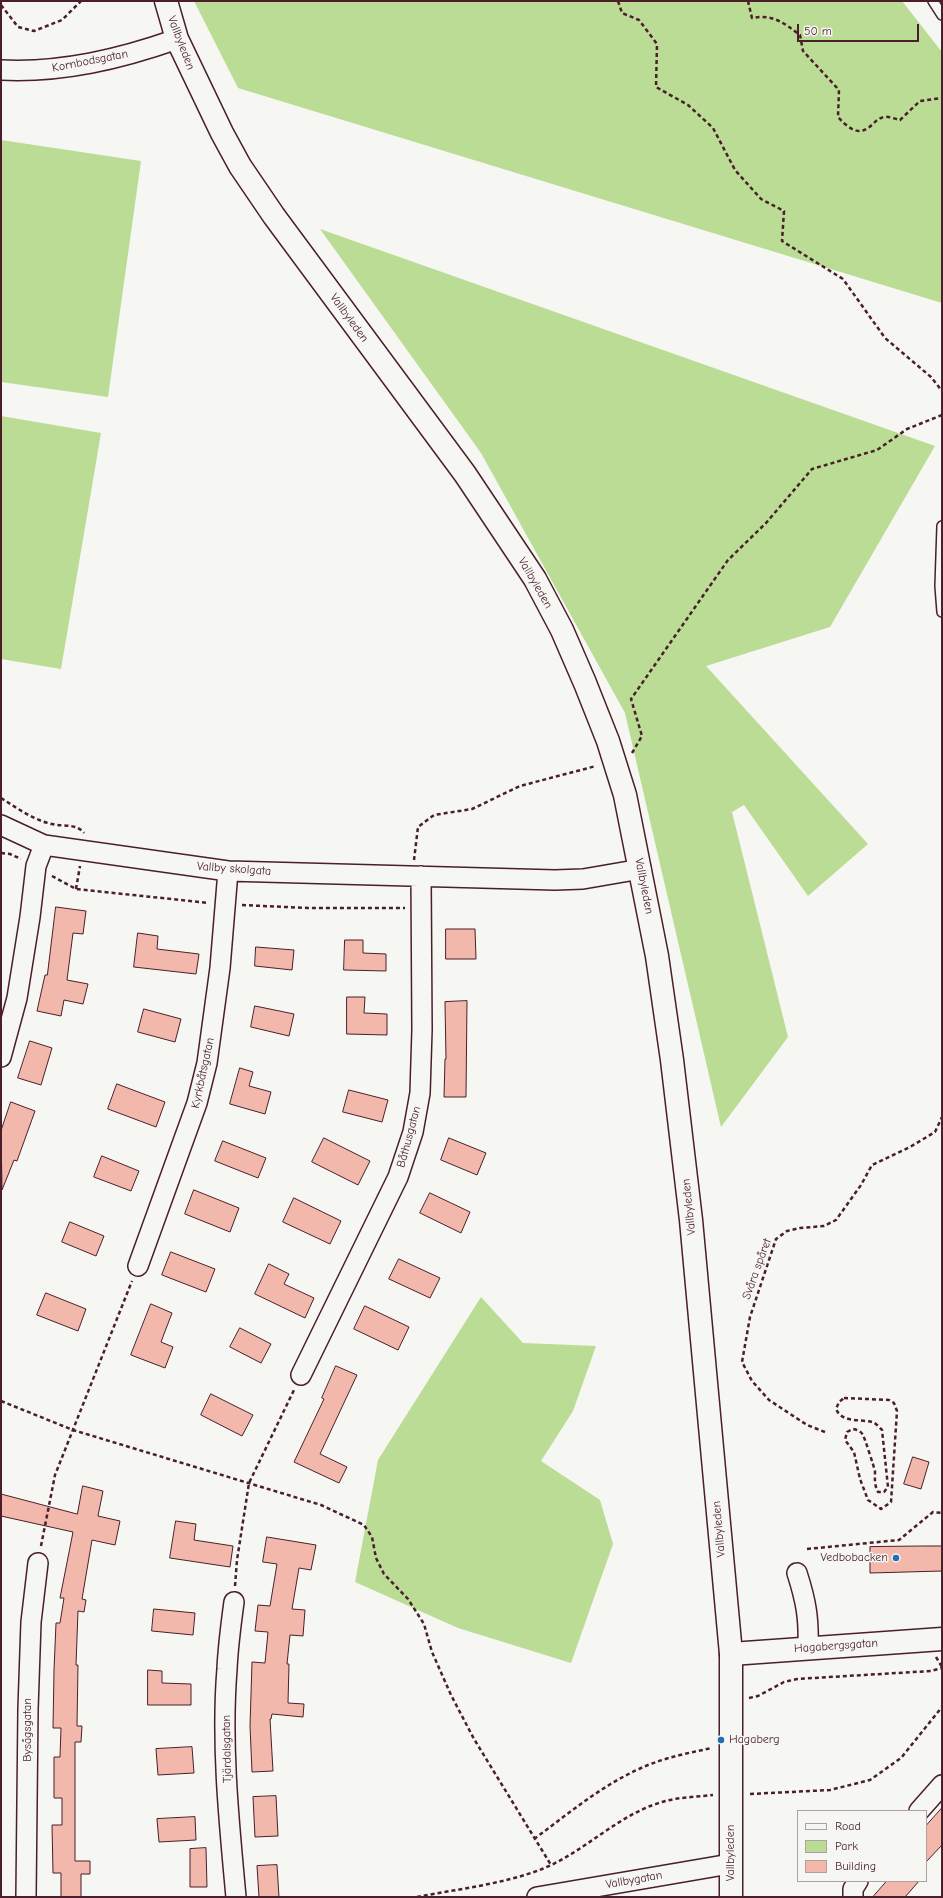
<!DOCTYPE html>
<meta charset="utf-8">
<style>
body{margin:0}
#map{position:relative;width:943px;height:1898px;overflow:hidden;background:#f6f6f2;font-family:"Comic Neue",sans-serif}
canvas{display:block}
.frame{position:absolute;inset:0;border:2px solid #4a1f2b;pointer-events:none}
.legend{position:absolute;left:797px;top:1810px;width:130px;height:72px;box-sizing:border-box;background:#f6f6f2;border:1px solid #b1a0a2;margin:0;padding:5px 7px;list-style:none;font-size:12px;color:#4a1f2b}
.legend li{display:flex;align-items:center;gap:8px;height:20px}
.legend b{width:20px;border:1px solid #b1a0a2}
.scale{position:absolute;left:797px;top:24px;width:122px;height:18px;box-sizing:border-box;border:2px solid #4a1f2b;border-top:0;padding-left:5px;font-size:12px;line-height:14px;white-space:nowrap;color:#4a1f2b;-webkit-text-stroke:3px #f6f6f2;paint-order:stroke}
</style>
<div id="map">
<canvas width="943" height="1898"></canvas>
<div class="frame"></div>
<ul class="legend">
<li><b style="height:5px;background:#f6f6f2"></b>Road</li>
<li><b style="height:11px;background:#bbdc95"></b>Park</li>
<li><b style="height:11px;background:#f2b8ac"></b>Building</li>
</ul>
<div class="scale">50 m</div>
</div>
<script>
const ctx = document.querySelector('canvas').getContext('2d');
ctx.lineJoin = 'round';
function fillPath(path, color) {
  ctx.fillStyle = color;
  ctx.fill(path, 'evenodd');
}
function strokePath(path, color, width, dash) {
  ctx.strokeStyle = color;
  ctx.lineWidth = width;
  ctx.lineCap = dash ? 'butt' : 'round';
  ctx.setLineDash(dash || []);
  ctx.stroke(path);
}
function drawText(font, color, halo, rows, align = 'center') {
  ctx.font = font + ' "Comic Neue",sans-serif';
  ctx.lineWidth = 3;
  ctx.setLineDash([]);
  ctx.textBaseline = 'middle';
  ctx.strokeStyle = halo;
  ctx.fillStyle = color;
  for (const [text, x, y, turn = 0] of rows) {
    ctx.save();
    ctx.translate(x, y);
    ctx.rotate((+turn || 0) * Math.PI / 180);
    ctx.textAlign = isNaN(turn) ? turn : align;
    if (halo) ctx.strokeText(text, 0, 0);
    ctx.fillText(text, 0, 0);
    ctx.restore();
  }
}
fillPath(new Path2D(`
 M194 1H902L942 52V303L238 88Z
 M1 140 141 161 108 397 1 382Z
 M320 229 935 446 830 627 706 666 868 844 808 896 744 805 732 812 788 1037 721 1127 625 713 481 453Z
 M1 416 101 433 61 669 1 659Z
 M481 1297 523 1343 596 1346 573 1411 541 1461 600 1500 613 1544 571 1663 458 1628 355 1582 378 1460Z`), '#bbdc95');
const building = new Path2D(`
 M56 907 86 911 83 934 73 933 67 980 88 984 83 1004 64 1000 61 1016 37 1011 45 975H47Z
 M446 929H475L476 959H446Z
 M138 933 158 936 157 949 199 954 196 974 134 967Z
 M345 940H363V953L386 954V971L344 970Z
 M256 947 294 950 292 970 255 966Z
 M347 997H365L364 1013 387 1014V1035L347 1034Z
 M467 1001 466 1097H444L445 1059H446L445 1002Z
 M255 1006 294 1014 289 1036 251 1027Z
 M144 1009 181 1019 175 1042 138 1032Z
 M30 1041 52 1048 41 1085 18 1078Z
 M240 1068 253 1072 249 1086 271 1092 265 1114 230 1104Z
 M117 1084 165 1102 156 1127 108 1109Z
 M349 1090 388 1100 382 1122 343 1112Z
 M11 1102 35 1111 17 1161 14 1160 2 1190 1 1131Z
 M324 1138 370 1161 358 1185 312 1162Z
 M449 1138 486 1153 477 1175 441 1160Z
 M223 1141 266 1158 258 1178 215 1161Z
 M102 1156 139 1171 131 1191 94 1177Z
 M194 1190 239 1208 230 1232 185 1214Z
 M430 1193 470 1212 461 1233 420 1213Z
 M294 1198 341 1221 330 1244 283 1222Z
 M70 1222 104 1236 96 1256 62 1242Z
 M171 1252 215 1269 206 1292 162 1275Z
 M399 1259 440 1278 430 1298 389 1279Z
 M269 1264 289 1274 284 1284 314 1298 305 1318 255 1294Z
 M46 1293 86 1309 78 1331 37 1315Z
 M151 1304 172 1313 161 1342 173 1347 165 1368 131 1355Z
 M365 1306 409 1327 398 1350 354 1329Z
 M240 1328 271 1344 261 1363 230 1347Z
 M336 1366 357 1375 320 1454 347 1467 339 1483 294 1462 324 1399 322 1398Z
 M211 1394 253 1415 242 1436 201 1415Z
 M913 1457 929 1462 921 1489 904 1484Z
 M83 1486 103 1491 98 1516 120 1521 115 1545 92 1540 82 1599 86 1600 84 1612 78 1611 76 1665H78L77 1726H82L81 1742H75V1861H90V1874H81V1897H61V1873H53L52 1825H62V1798H54V1757H60L61 1728H53L54 1670 56 1623H60L64 1598H60L73 1532 1 1516V1494L77 1514Z
 M176 1521 196 1524 194 1540 233 1546 230 1567 170 1558Z
 M267 1537 316 1545 311 1570 299 1568 292 1609 305 1610 303 1636 290 1635 287 1664H289L288 1703 304 1704 303 1717 272 1714 271 1719H270L273 1771 252 1772 250 1726 252 1662 265 1663 268 1632 255 1631 258 1605 270 1606 277 1564 263 1562Z
 M922 1546H942V1571L870 1573V1547Z
 M154 1609 195 1613 193 1635 152 1631Z
 M148 1670 162 1671V1683L191 1684V1705H148Z
 M192 1747 194 1773 158 1775 156 1749Z
 M276 1796 278 1836 255 1837 253 1797Z
 M942 1808V1845L926 1862V1826Z
 M195 1817 196 1840 159 1842 157 1819Z
 M206 1848 207 1887H190V1849Z
 M277 1865 279 1897H259L257 1866Z
 M887 1881H919L905 1897H873Z`);
fillPath(building, '#f2b8ac');
strokePath(building, '#4a1f2b', 1);
const service = new Path2D(`
 M933 1 942 15
 M942 526 940 586 942 612`);
const minor = new Path2D(`
 M1 70C62 73 120 59 177 39
 M1 825 44 845 228 871 555 880 583 879 641 869
 M1 1057 17 998 30 917 36 866 44 845
 M138 1266 197 1103 207 1063 220 968 228 871
 M301 1375 398 1177 413 1132 420 1093 422 1030 421 876
 M797 1573C806 1601 809 1618 808 1647
 M234 1602C231 1624 228 1646 227 1669 221 1744 229 1822 236 1897
 M919 1811 942 1785
 M26 1897 28 1709 31 1622 38 1563
 M537 1897 730 1864
 M853 1897V1889L858 1881`);
const tertiary = new Path2D(`
 M731 1654 942 1639`);
const secondary = new Path2D(`
 M166 1 177 39 222 133 240 166 274 216 465 474 535 579 562 630 585 683 608 741 625 795 657 956 672 1060 691 1220 731 1654V1897`);
strokePath(service, '#4a1f2b', 12);
strokePath(minor, '#4a1f2b', 22);
strokePath(tertiary, '#4a1f2b', 25);
strokePath(secondary, '#4a1f2b', 25);
strokePath(new Path2D(`
 M618 1 622 13 639 20 657 44 656 87 688 105 713 128 735 170 761 199 784 211 782 241 843 279 885 338 931 377 942 391
 M748 1 752 18C773 14 784 23 800 35L803 51 839 90 838 117C846 126 857 136 868 128 874 124 876 119 884 117 889 116 895 119 900 120L920 101 942 98
 M1 5 18 27 34 31 62 20 81 1
 M632 753 642 736 631 699 728 560 766 523 812 469 877 450 907 429 942 415
 M1 798C17 808 33 820 52 824 64 827 76 823 84 833
 M1 853 10 854 21 859
 M414 860 418 827 434 815 472 809 520 786 596 766
 M52 876 76 889 209 903
 M76 889 80 866
 M242 905 308 908H405
 M844 1398 889 1400 894 1403 897 1411 891 1502 881 1509 868 1500 860 1479 854 1452 845 1440 847 1432 853 1429C857 1430 861 1431 863 1435 865 1439 874 1467 875 1471 875 1479 874 1484 878 1492H884L888 1487 882 1430C879 1427 876 1423 872 1422 860 1419 842 1423 836 1409L839 1402Z
 M1 1401 73 1430 321 1505 364 1525 372 1537 376 1558 384 1574 408 1599 424 1624 432 1652 451 1695 474 1739 551 1865
 M825 1432 807 1425 769 1400 752 1381 742 1362 750 1317 776 1239 787 1231 800 1228 824 1226 836 1220 861 1185 872 1165 910 1147 935 1132 942 1117
 M41 1546 55 1475 132 1281
 M807 1549 899 1540 933 1512 942 1513
 M235 1586 237 1560 249 1483 294 1390
 M936 1657 942 1667
 M749 1698 758 1696 784 1682 797 1679 931 1671 942 1668
 M750 1794 830 1790 870 1780 901 1758 942 1707
 M534 1839C568 1814 601 1786 639 1769 662 1758 688 1753 712 1748
 M417 1897C458 1889 504 1884 542 1869 585 1852 617 1815 662 1802 678 1797 696 1797 713 1795`), '#4a1f2b', 2.5, [4, 3]);
strokePath(service, '#f6f6f2', 9);
strokePath(minor, '#f6f6f2', 19);
strokePath(tertiary, '#f6f6f2', 22);
strokePath(secondary, '#f6f6f2', 22);
for (const [x, y, r, color] of [
 [896,1558,4,"#1f6fb2"],
 [721,1740,4,"#1f6fb2"]
]) {
  const dot = new Path2D();
  dot.arc(x, y, r, 0, 2 * Math.PI);
  ctx.fillStyle = color;
  ctx.fill(dot);
  strokePath(dot, '#f6f6f2', 1.5);
}
drawText('12px', '#4a1f2b', '#f6f6f2', [
 ["Vallbyleden",181,43,69],
 ["Kornbodsgatan",90,61,-11],
 ["Vallbyleden",349,318,54],
 ["Vallbyleden",535,583,60],
 ["Vallby skolgata",234,869,4],
 ["Vallbyleden",644,886,79],
 ["Kyrkbåtsgatan",203,1073,-78],
 ["Båthusgatan",409,1137,-75],
 ["Vallbyleden",689,1207,-96],
 ["Svåra spåret",757,1269,-70],
 ["Vallbyleden",719,1529,-95],
 ["Hagabergsgatan",836,1646,-4],
 ["Bysågsgatan",28,1730,-90],
 ["Tjärdalsgatan",227,1749,-91],
 ["Vallbyleden",731,1853,-90],
 ["Vallbygatan",634,1880,-10]
]);
drawText('12px', '#4a1f2b', '#f6f6f2', [
 ["Vedbobacken",888,1558],
 ["Hagaberg",729,1740,"left"]
], 'right');
</script>
